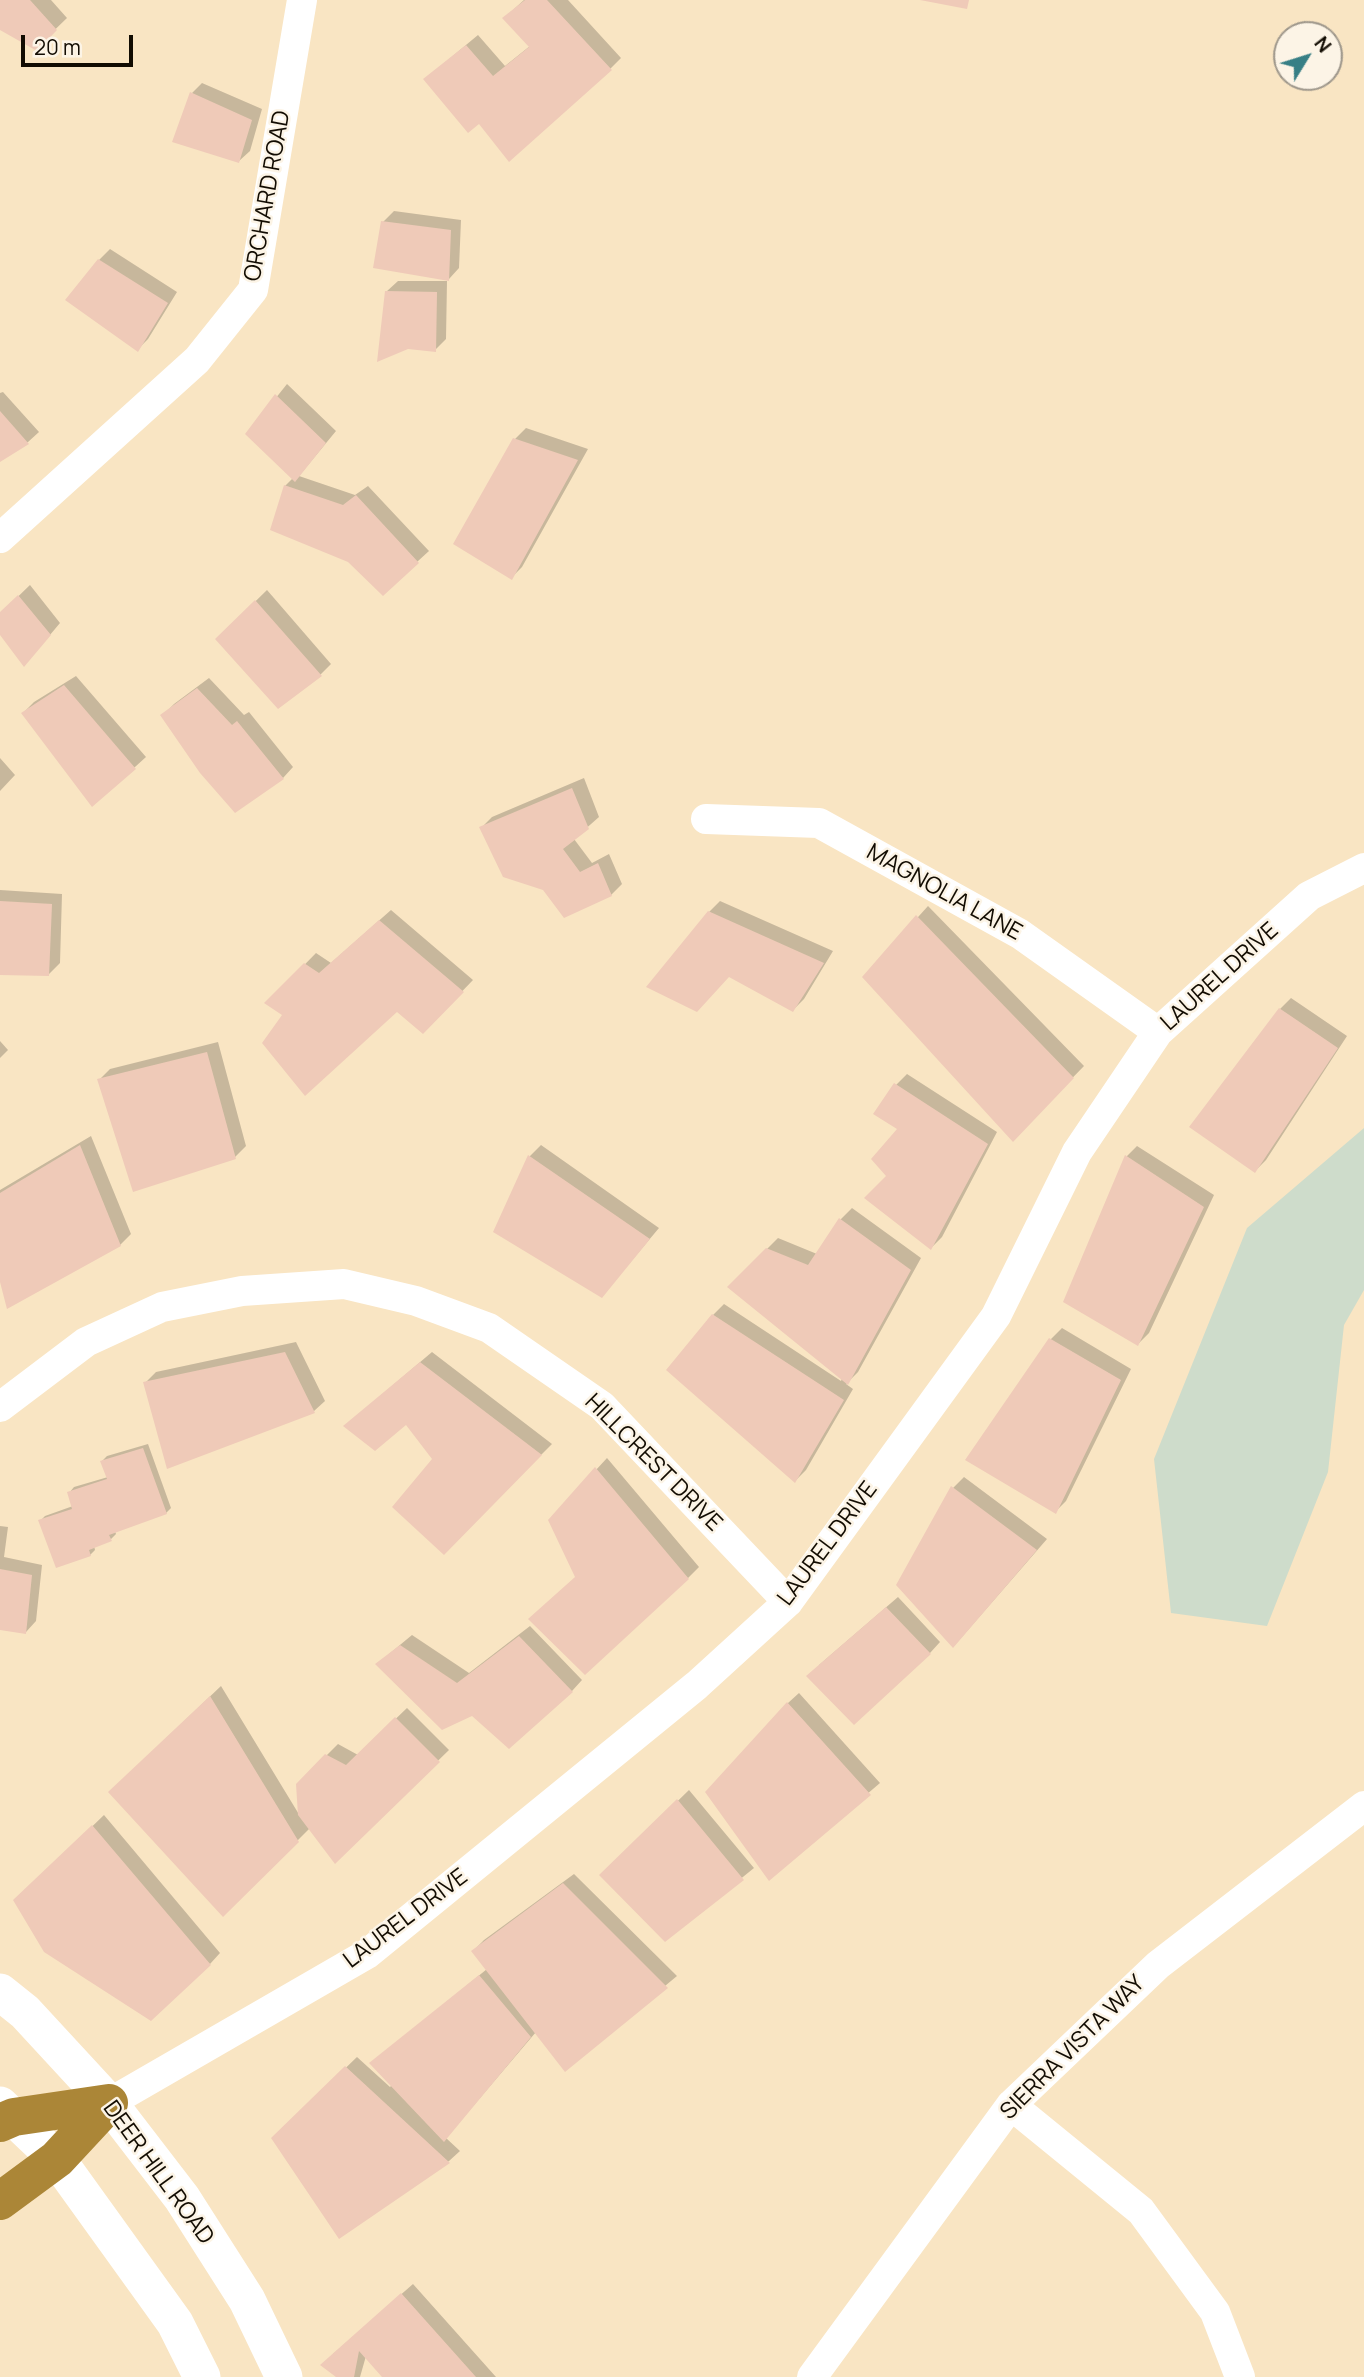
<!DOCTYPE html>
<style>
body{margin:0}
#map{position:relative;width:1364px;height:2377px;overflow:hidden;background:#f9e5c3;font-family:Manrope,sans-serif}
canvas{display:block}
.north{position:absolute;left:1273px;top:21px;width:70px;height:70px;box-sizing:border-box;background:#fcf4e6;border:2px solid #9e978b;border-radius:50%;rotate:52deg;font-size:19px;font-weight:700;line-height:28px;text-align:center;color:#120c02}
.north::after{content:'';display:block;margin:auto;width:24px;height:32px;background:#377f85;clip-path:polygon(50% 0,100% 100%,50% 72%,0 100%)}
.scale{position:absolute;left:21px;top:35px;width:112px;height:32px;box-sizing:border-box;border:4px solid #120c02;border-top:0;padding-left:9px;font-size:21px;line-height:24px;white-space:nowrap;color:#120c02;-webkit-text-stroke:5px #fcf4e6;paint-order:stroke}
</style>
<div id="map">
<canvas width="1364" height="2377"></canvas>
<div class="north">N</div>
<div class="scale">20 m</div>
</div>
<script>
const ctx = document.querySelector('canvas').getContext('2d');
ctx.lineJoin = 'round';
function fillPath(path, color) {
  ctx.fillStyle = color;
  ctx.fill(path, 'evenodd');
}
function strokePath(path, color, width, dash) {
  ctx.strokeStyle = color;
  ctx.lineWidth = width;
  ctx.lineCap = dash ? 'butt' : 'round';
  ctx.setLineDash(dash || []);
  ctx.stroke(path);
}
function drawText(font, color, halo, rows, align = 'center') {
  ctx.font = font + ' Manrope,sans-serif';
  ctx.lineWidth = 5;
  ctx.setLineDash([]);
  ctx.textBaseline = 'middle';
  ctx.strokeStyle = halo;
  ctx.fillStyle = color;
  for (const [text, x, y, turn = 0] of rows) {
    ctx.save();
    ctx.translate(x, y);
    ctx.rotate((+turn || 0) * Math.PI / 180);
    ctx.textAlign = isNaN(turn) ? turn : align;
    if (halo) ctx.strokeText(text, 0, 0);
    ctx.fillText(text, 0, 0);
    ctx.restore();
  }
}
fillPath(new Path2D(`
 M1364 1128V1290L1344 1325 1328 1472 1267 1626 1171 1613 1154 1459 1247 1228Z`), '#cedccb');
fillPath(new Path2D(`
 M0 0H51L67 18 36 48 0 28Z
 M524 0H568L621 58 610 69 480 121 425 79 478 35 505 66 530 46 504 18Z
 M202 83 262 109 250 151 239 161 192 93Z
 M394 211 461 220 459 268 449 279 383 222Z
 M110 249 177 292 148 339 137 350 99 260Z
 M398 281H447L446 339 435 350 386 292Z
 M287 384 336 431 299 476 355 495 368 486 429 551 383 593 285 486 293 478 247 434Z
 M3 392 39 432 28 442 0 460V393Z
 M526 428 588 449 522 567 511 578 515 439Z
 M30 585 60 623 34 654 0 633V614Z
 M267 590 331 664 320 675 217 639Z
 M76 676 146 757 93 805 23 713 34 702Z
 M209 678 244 715 249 712 293 767 283 778 163 715 174 704Z
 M0 758 15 775 0 791Z
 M584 778 599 817 574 839 592 863 609 854 622 884 611 895 481 828 492 817Z
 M0 890 62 894 60 963 49 974H0Z
 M720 901 833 951 804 999 793 1010 709 912Z
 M928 906 1084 1066 1013 1139 864 977Z
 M391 910 473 980 423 1032 397 1010 284 1014 267 1003 316 953 331 963Z
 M1291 998 1347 1036 1266 1160 1255 1171 1280 1009Z
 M0 1041 8 1050 0 1058Z
 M218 1042 246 1146 235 1157 99 1080 110 1069Z
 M907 1074 997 1132 942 1237 931 1248 889 1176 900 1129 896 1085Z
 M91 1136 131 1234 120 1245 0 1276V1190Z
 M541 1145 659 1228 602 1296 495 1231 530 1156Z
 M1137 1146 1214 1195 1149 1333 1138 1344 1127 1156Z
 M852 1208 921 1258 858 1372 846 1384 853 1389 806 1470 795 1481 713 1315 724 1304 841 1381 842 1378 729 1287 778 1238 817 1254 841 1219Z
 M1062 1328 1131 1369 1066 1501 1055 1512 968 1460 1051 1339Z
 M296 1342 325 1401 314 1411 145 1383 156 1372Z
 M432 1352 552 1444 444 1552 435 1459 406 1422 346 1425Z
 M148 1444 171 1508 166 1513 115 1531 116 1534 111 1539 94 1546 95 1550 90 1555 40 1521 45 1516 73 1506 69 1493 74 1487 108 1477 102 1461 107 1456Z
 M607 1458 699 1567 688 1578 577 1577 550 1520Z
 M964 1477 1047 1539 954 1646 953 1488Z
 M0 1526 8 1527 4 1557 42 1565 36 1621 26 1632 0 1628Z
 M898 1597 940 1642 930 1653 819 1665Z
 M530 1626 582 1680 572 1691 472 1714 377 1664 412 1635 469 1673Z
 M221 1686 300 1816 298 1784 338 1744 358 1755 407 1708 449 1750 335 1861 310 1828 223 1915 121 1781Z
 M799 1693 880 1783 769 1878 788 1703Z
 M689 1790 754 1868 665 1940 602 1875Z
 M104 1815 220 1953 210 1964 15 1901Z
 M574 1874 677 1976 565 2069 536 2032 446 2138 460 2151 449 2161 340 2236 273 2138 357 2057 390 2087 392 2085 371 2063 487 1969 473 1951 484 1940Z
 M413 2284 496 2377H384L366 2356 360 2377H339L333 2354Z`), '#0003');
fillPath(new Path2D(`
 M0 0H30L57 30 37 51 0 30Z
 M525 0H547L612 70 509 162 479 124 468 133 423 79 466 45 493 76 529 47 502 18Z
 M920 0H969L967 9Z
 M190 92 252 120 239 163 172 142Z
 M381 221 451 230 449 281 373 268Z
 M98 259 168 303 138 352 65 300Z
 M385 291 437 292 436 352 408 349 377 362Z
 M275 394 326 443 295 482 245 434Z
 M0 411 29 444 0 462Z
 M513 438 578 460 512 580 453 544Z
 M284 485 343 505 356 495 419 563 383 596 348 562 270 530Z
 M18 595 51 635 24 667 0 635V612Z
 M255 600 322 676 278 709 215 639Z
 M64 685 136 769 92 807 21 713Z
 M197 688 232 725 237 721 284 779 235 813 200 773 160 715Z
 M572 788 589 829 563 849 580 872 598 863 612 896 564 918 543 890 503 877 479 827Z
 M0 901 52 904 49 976 0 975Z
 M708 911 824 963 793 1012 729 977 697 1012 646 987Z
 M916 915 1074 1078 1013 1142 862 977Z
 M379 920 464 992 423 1034 397 1012 305 1096 262 1043 282 1015 264 1003 304 963 319 973Z
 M1279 1008 1338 1048 1255 1173 1189 1127Z
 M207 1052 236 1159 133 1192 97 1079Z
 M894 1083 988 1144 931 1250 864 1198 886 1176 871 1159 897 1129 873 1114Z
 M80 1145 121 1246 7 1309 0 1282V1193Z
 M528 1155 650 1239 602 1298 493 1232Z
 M1125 1155 1204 1207 1138 1346 1063 1302Z
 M839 1218 911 1270 848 1385 727 1287 766 1248 808 1265Z
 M712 1314 844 1400 795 1483 666 1370Z
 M1049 1338 1121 1380 1056 1514 965 1460Z
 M285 1352 315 1413 167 1469 143 1382Z
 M420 1362 542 1455 444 1555 392 1507 432 1459 406 1425 375 1451 343 1426Z
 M143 1448 167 1514 109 1535 112 1541 89 1550 91 1556 56 1568 38 1520 72 1509 67 1492 107 1479 100 1461Z
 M595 1467 689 1579 585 1675 528 1619 575 1577 548 1520Z
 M951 1486 1037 1550 953 1648 896 1585Z
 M0 1569 32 1575 26 1634 0 1630Z
 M886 1607 931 1654 854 1725 806 1676Z
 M519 1636 573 1692 509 1749 472 1716 442 1730 375 1664 400 1645 457 1683Z
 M210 1696 299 1842 223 1917 108 1792Z
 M787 1702 871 1795 769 1881 705 1792Z
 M395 1717 440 1762 335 1864 298 1815 296 1784 325 1754 346 1765Z
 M677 1799 744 1880 665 1942 599 1875Z
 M92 1825 211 1965 151 2021 44 1952 13 1900Z
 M563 1883 668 1988 565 2072 471 1951Z
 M479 1975 531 2037 444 2142 369 2063Z
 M345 2066 450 2163 339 2239 271 2138Z
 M401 2293 476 2377H382L359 2351 354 2377H336L320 2365Z`), '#efcab8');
strokePath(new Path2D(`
 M0 538 197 360 253 290 302 0
 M706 819 819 823 1020 934 1158 1032
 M0 1407 86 1342 162 1307 242 1291 344 1284 416 1301 489 1328 602 1406 788 1602
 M109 2103 367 1954 697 1685 788 1602 996 1316 1077 1152 1158 1032 1309 896 1364 868
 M1011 2105 1141 2211 1215 2312 1240 2377
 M812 2377 1011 2105 1158 1965 1364 1806`), '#fff', 30);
strokePath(new Path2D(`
 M0 1992 25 2012 109 2103 182 2198 247 2300 284 2377
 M0 2105 57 2159 175 2323 202 2377`), '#fff', 37);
strokePath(new Path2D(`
 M0 2123 14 2117 109 2103
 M0 2201 57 2159 109 2103`), '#ab8637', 38);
drawText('23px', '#120c02', '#fcf4e6', [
 ["ORCHARD ROAD",268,196,-80],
 ["MAGNOLIA LANE",944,893,29],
 ["LAUREL DRIVE",1220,977,-42],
 ["HILLCREST DRIVE",653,1463,45],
 ["LAUREL DRIVE",828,1544,-53],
 ["LAUREL DRIVE",406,1919,-37],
 ["SIERRA VISTA WAY",1073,2048,-45],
 ["DEER HILL ROAD",158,2173,54]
]);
</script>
